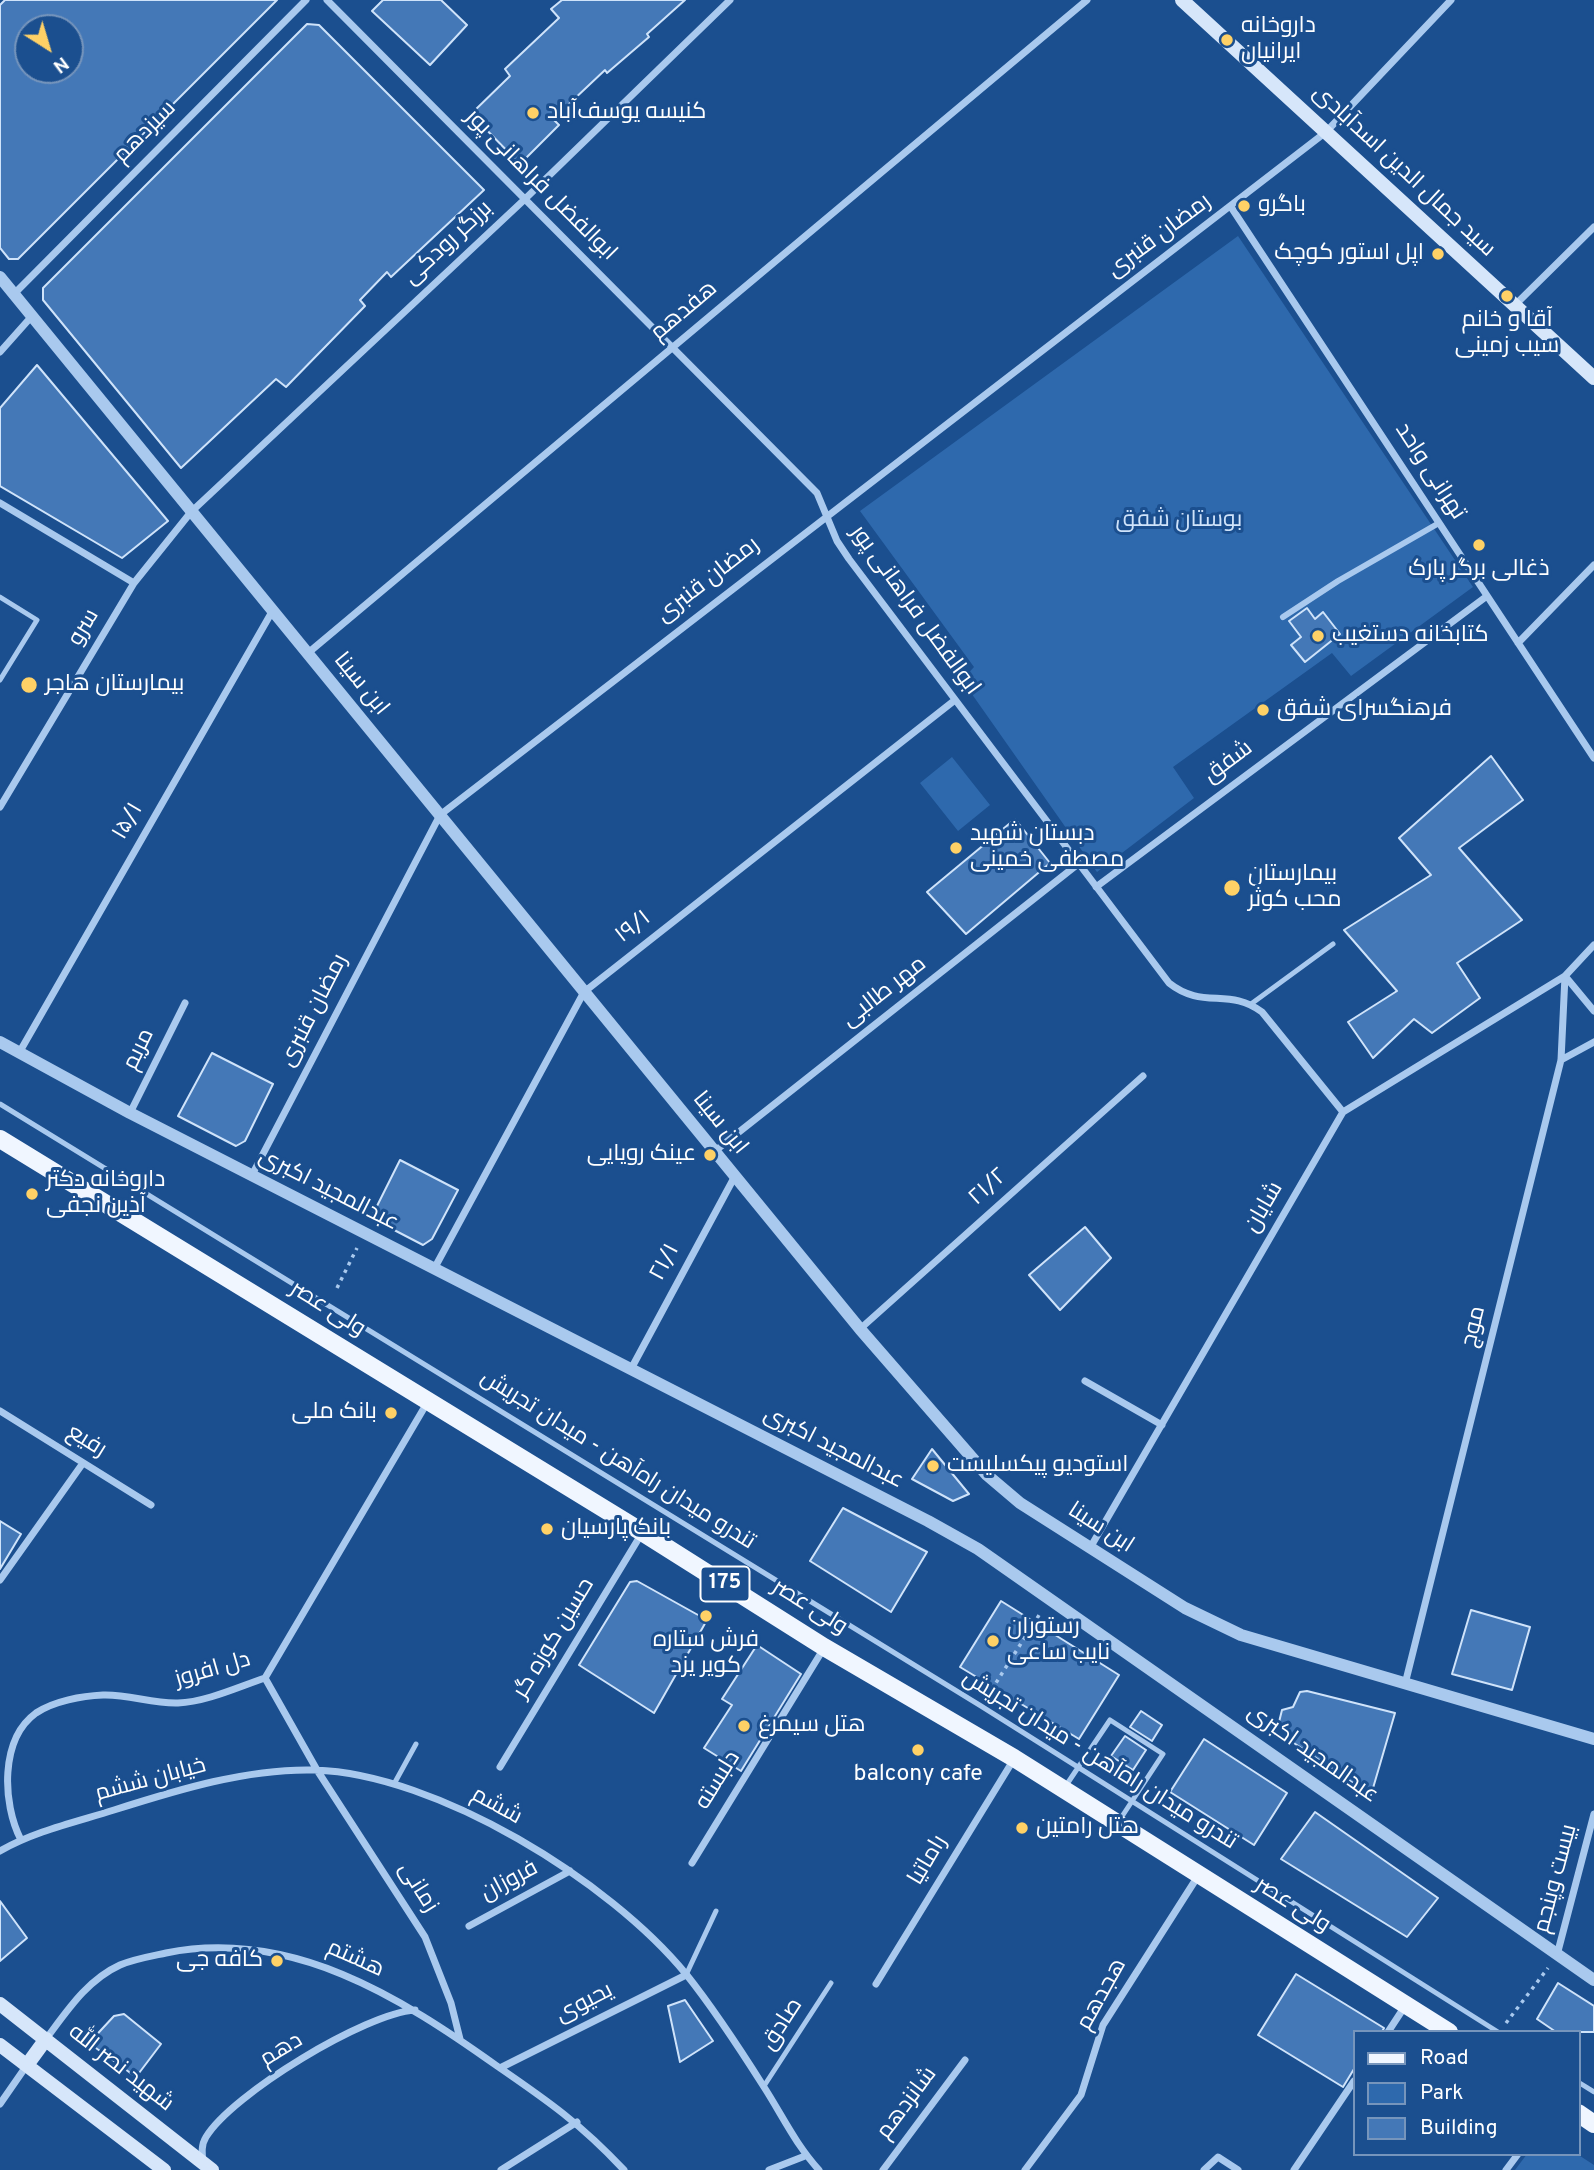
<!DOCTYPE html>
<meta charset="utf-8">
<style>
body{margin:0}
#map{position:relative;width:1594px;height:2170px;overflow:hidden;background:#1b4f8f;font-family:Overpass,sans-serif}
canvas{display:block}
.legend{position:absolute;left:1353px;top:2030px;width:228px;height:126px;box-sizing:border-box;background:#1b4f8f;border:2px solid #7695bc;margin:0;padding:9px 12px;list-style:none;font-size:21px;color:#fff}
.legend li{display:flex;align-items:center;gap:14px;height:35px}
.legend b{width:35px;border:2px solid #7695bc}
.north{position:absolute;left:14px;top:14px;width:70px;height:70px;box-sizing:border-box;background:#1b4f8f;border:2px solid #7695bc;border-radius:50%;rotate:143deg;font-size:19px;font-weight:700;line-height:28px;text-align:center;color:#fff}
.north::after{content:'';display:block;margin:auto;width:24px;height:32px;background:#ffd166;clip-path:polygon(50% 0,100% 100%,50% 72%,0 100%)}
</style>
<div id="map">
<canvas width="1594" height="2170"></canvas>
<ul class="legend">
<li><b style="height:9px;background:#f0f6ff"></b>Road</li>
<li><b style="height:19px;background:#2e69ad"></b>Park</li>
<li><b style="height:19px;background:#4478b7"></b>Building</li>
</ul>
<div class="north">N</div>
</div>
<script>
const ctx = document.querySelector('canvas').getContext('2d');
ctx.lineJoin = 'round';
function fillPath(path, color) {
  ctx.fillStyle = color;
  ctx.fill(path, 'evenodd');
}
function strokePath(path, color, width, dash) {
  ctx.strokeStyle = color;
  ctx.lineWidth = width;
  ctx.lineCap = dash ? 'butt' : 'round';
  ctx.setLineDash(dash || []);
  ctx.stroke(path);
}
function drawText(font, color, halo, rows, align = 'center') {
  ctx.font = font + ' Overpass,Cairo,sans-serif';
  ctx.lineWidth = 6;
  ctx.setLineDash([]);
  ctx.textBaseline = 'middle';
  ctx.strokeStyle = halo;
  ctx.fillStyle = color;
  for (const [text, x, y, turn = 0] of rows) {
    ctx.save();
    ctx.translate(x, y);
    ctx.rotate((+turn || 0) * Math.PI / 180);
    ctx.textAlign = isNaN(turn) ? turn : align;
    if (halo) ctx.strokeText(text, 0, 0);
    ctx.fillText(text, 0, 0);
    ctx.restore();
  }
}
fillPath(new Path2D(`
 M1238 236 1473 587 1351 676 1332 653 1173 767 1194 798 1097 872 962 680 974 667 860 511Z
 M952 757 990 805 958 831 920 783Z
 M1527 2154H1577L1594 2165V2170H1515Z`), '#2e69ad');
const building = new Path2D(`
 M5 0H277L18 259H9L0 248V5ZM28 28H70V70H28Z
 M383 0H441L467 25 430 65 372 11Z
 M562 0H685L647 34 649 37 607 73 605 70 553 119 559 125 520 164 471 114 510 76 505 69 559 18 551 9Z
 M307 24 319 25 484 190 391 277 387 272 360 300 365 306 286 387 276 379 181 468 43 300V288Z
 M37 365 168 521 122 558 0 486V408Z
 M1307 608 1315 619 1323 612 1340 634 1305 662 1291 645 1301 637 1289 621Z
 M1491 756 1523 800 1459 848 1522 920 1457 963 1480 998 1432 1033 1414 1019 1373 1058 1348 1022 1397 991 1344 930 1431 875 1399 838Z
 M1015 819 1050 863 966 934 927 892Z
 M212 1053 273 1084 245 1141 236 1146 178 1116Z
 M400 1160 458 1190 432 1239 423 1245 371 1218Z
 M1085 1227 1111 1258 1060 1310 1029 1275Z
 M932 1449 969 1494 953 1501 912 1479Z
 M843 1508 927 1552 891 1612 810 1561Z
 M0 1521 21 1534 0 1569Z
 M637 1581 707 1620 654 1713 579 1665 630 1582Z
 M1001 1601 1119 1675 1079 1739 960 1667Z
 M1471 1610 1530 1627 1512 1690 1452 1674Z
 M757 1645 801 1674 741 1771 704 1748 732 1705 722 1699Z
 M1307 1691 1395 1713 1371 1795 1285 1737 1288 1728 1279 1722 1282 1710 1293 1707 1300 1692Z
 M1141 1711 1162 1725 1152 1741 1130 1727Z
 M1125 1736 1146 1750 1133 1770 1111 1756Z
 M1204 1739 1287 1793 1254 1845 1170 1792Z
 M1315 1812 1438 1898 1407 1937 1281 1859Z
 M0 1901 27 1938 0 1961Z
 M1296 1974 1384 2028 1382 2032H1354V2069L1343 2087 1258 2035Z
 M1558 1983 1594 2006V2032H1556L1537 2019Z
 M685 2000 713 2041 680 2062 668 2006Z
 M124 2014 161 2044 136 2077 89 2043 114 2016Z`);
fillPath(building, '#4478b7');
strokePath(building, '#cfe3fa', 2);
strokePath(new Path2D(`
 M337 1288 357 1248
 M987 1697 1041 1612
 M1506 2023 1548 1968`), '#a9c9ee', 3.5, [3.5, 5]);
strokePath(new Path2D(`
 M0 597 37 620 0 680
 M1251 1004 1333 944
 M0 1104 981 1706 1498 2032
 M394 1784 416 1744
 M1065 1787 1110 1720 1163 1754 1119 1821
 M686 1975 716 1911
 M1578 2082 1594 2092
 M764 2086 831 1983`), '#a9c9ee', 5);
strokePath(new Path2D(`
 M1283 617 1338 581 1439 523`), '#a9c9ee', 6);
strokePath(new Path2D(`
 M327 0 817 493 837 541 849 559 1169 983C1203 1010 1229 987 1262 1012L1343 1112
 M1231 207 1594 758
 M14 294 306 0
 M1515 305 1594 227
 M0 352 32 316
 M0 503 134 583
 M1518 643 1594 565
 M308 653 1087 0
 M0 807 134 583 191 512 525 199 730 0
 M1096 887 1487 596
 M1565 976 1594 1011
 M19 1053 273 610
 M1561 1060 1594 1042
 M130 1113 185 1003
 M715 1151 1078 864
 M252 1175 440 815 1326 132 1451 0
 M434 1269 584 992 955 700
 M860 1329 1143 1076
 M631 1369 735 1176
 M1085 1381 1162 1425
 M0 1411 151 1505
 M1090 1548 1343 1112 1565 976 1594 945
 M0 1580 83 1463
 M265 1678 317 1770 425 1937 451 2003 460 2039
 M1405 1684 1561 1060 1565 976
 M500 1767 642 1533
 M21 1840C2 1803 0 1739 36 1713 54 1701 82 1696 103 1695 128 1694 153 1704 178 1703 206 1702 238 1687 265 1678L427 1403
 M0 1851C35 1831 76 1822 114 1810 177 1790 248 1768 315 1770 437 1774 610 1881 686 1974 714 2009 740 2049 764 2087 782 2115 796 2145 819 2170
 M692 1863 824 1648
 M469 1926 570 1871
 M1557 1955 1594 1814
 M876 1984 1014 1759
 M1388 2032 1405 2006
 M46 2039C67 2011 87 1980 120 1965 134 1959 152 1956 166 1953 291 1928 400 1997 497 2066 548 2101 581 2124 624 2170
 M500 2068 686 1975
 M0 2104 27 2065
 M203 2163C202 2153 201 2145 206 2137 232 2094 366 2013 415 2010
 M501 2170 577 2122
 M769 2170 805 2156
 M883 2170 965 2060
 M1025 2170 1081 2095 1103 2025 1198 1876
 M1204 2170 1218 2157 1238 2170
 M1294 2170 1354 2081
 M1506 2170 1518 2154`), '#a9c9ee', 7);
strokePath(new Path2D(`
 M0 277 860 1329 987 1475 1020 1503 1185 1608 1241 1635 1594 1739
 M0 1042 130 1113 928 1521 978 1549 1594 1980`), '#a9c9ee', 12);
strokePath(new Path2D(`
 M1182 0 1594 378
 M0 2004 212 2170
 M0 2045 164 2170
 M27 2065 46 2039`), '#d6e6fa', 14);
strokePath(new Path2D(`
 M0 1139 642 1532 824 1647 1014 1758 1449 2032
 M1578 2113 1594 2124`), '#f0f6ff', 18);
for (const [x, y, r, color] of [
 [1227,40,7,"#ffd166"],
 [533,113,7,"#ffd166"],
 [1244,206,7,"#ffd166"],
 [1438,254,7,"#ffd166"],
 [1507,296,7,"#ffd166"],
 [1479,545,7,"#ffd166"],
 [1318,636,7,"#ffd166"],
 [29,685,9,"#ffd166"],
 [1263,710,7,"#ffd166"],
 [956,848,7,"#ffd166"],
 [1232,888,9,"#ffd166"],
 [710,1155,7,"#ffd166"],
 [32,1194,7,"#ffd166"],
 [391,1413,7,"#ffd166"],
 [933,1466,7,"#ffd166"],
 [547,1529,7,"#ffd166"],
 [706,1616,7,"#ffd166"],
 [993,1641,7,"#ffd166"],
 [744,1726,7,"#ffd166"],
 [918,1750,7,"#ffd166"],
 [1022,1828,7,"#ffd166"],
 [277,1961,7,"#ffd166"]
]) {
  const dot = new Path2D();
  dot.arc(x, y, r, 0, 2 * Math.PI);
  ctx.fillStyle = color;
  ctx.fill(dot);
  strokePath(dot, '#1b4f8f', 2.5);
}
for (const [x, y, w] of [
 [725,1584,49]
]) {
  const box = new Path2D();
  box.roundRect(x - w / 2, y - 17.5, w, 35, 5);
  ctx.fillStyle = '#1b4f8f';
  ctx.fill(box);
  strokePath(box, '#fff', 2);
}
drawText('bold 21px', '#fff', null, [
 ["175",725,1584]
]);
drawText('23px', '#fff', '#1b4f8f', [
 ["داروخانه",1241,27],
 ["ایرانیان",1241,53],
 ["کنیسه یوسف‌آباد",547,113],
 ["باگرو",1258,206],
 ["اپل استور کوچک",1424,254,"right"],
 ["آقا و خانم",1507,321,"center"],
 ["سیب زمینی",1507,347,"center"],
 ["ذغالی برگر پارک",1479,570,"center"],
 ["کتابخانه دستغیب",1332,636],
 ["بیمارستان هاجر",45,685],
 ["فرهنگسرای شفق",1277,710],
 ["دبستان شهید",970,835],
 ["مصطفی خمینی",970,861],
 ["بیمارستان",1248,875],
 ["محب کوثر",1248,901],
 ["عینک رویایی",696,1155,"right"],
 ["داروخانه دکتر",46,1181],
 ["آذین نجفی",46,1207],
 ["بانک ملی",377,1413,"right"],
 ["استودیو پیکسلیست",947,1466],
 ["بانک پارسیان",561,1529],
 ["رستوران",1007,1628],
 ["نایب ساعی",1007,1654],
 ["فرش ستاره",706,1641,"center"],
 ["کویر یزد",706,1667,"center"],
 ["هتل سیمرغ",758,1726],
 ["balcony cafe",918,1775,"center"],
 ["هتل رامتین",1036,1828],
 ["کافه جی",263,1961,"right"]
], 'left');
drawText('23px', '#fff', '#1b4f8f', [
 ["سیزدهم",146,133,-45],
 ["سید جمال الدین اسدآبادی",1403,172,43],
 ["ابوالفضل فراهانی پور",540,186,45],
 ["رمضان قنبری",1160,237,-37],
 ["برزگر رودکی",449,244,-43],
 ["هفدهم",685,312,-40],
 ["تهرانی واحد",1429,472,57],
 ["رمضان قنبری",709,581,-38],
 ["ابوالفضل فراهانی پور",914,611,54],
 ["سرو",85,628,-59],
 ["ابن سینا",360,685,51],
 ["شفق",1229,763,-37],
 ["۱۵/۱",129,822,-60],
 ["۱۹/۱",634,928,-38],
 ["مهر طالبی",885,993,-38],
 ["رمضان قنبری",315,1011,-63],
 ["مریم",140,1050,-64],
 ["ابن سینا",719,1124,51],
 ["۲۱/۲",989,1188,-42],
 ["عبدالمجید اکبری",328,1191,27],
 ["شایان",1265,1208,-60],
 ["۲۱/۱",666,1263,-62],
 ["ولی عصر",327,1310,32],
 ["موج",1475,1327,-76],
 ["رفیع",86,1442,32],
 ["عبدالمجید اکبری",833,1449,27],
 ["تندرو میدان راه‌آهن - میدان تجریش",617,1461,32],
 ["ابن سینا",1100,1529,33],
 ["ولی عصر",809,1608,32],
 ["حسین کوزه گر",555,1639,-59],
 ["دل افروز",213,1671,-16],
 ["عبدالمجید اکبری",1312,1755,35],
 ["تندرو میدان راه‌آهن - میدان تجریش",1099,1761,32],
 ["خیابان ششم",151,1781,-15],
 ["دلبسته",719,1781,-58],
 ["ششم",496,1807,29],
 ["راماتیا",929,1861,-59],
 ["بیست وپنجم",1557,1879,-75],
 ["فروزان",510,1882,-28],
 ["زمانی",417,1888,58],
 ["ولی عصر",1292,1906,32],
 ["هشتم",355,1960,24],
 ["هجدهم",1103,1995,-61],
 ["یحیوی",585,2004,-27],
 ["صادق",783,2025,-57],
 ["دهم",282,2051,-31],
 ["شهید نصر الله",120,2069,38],
 ["شانزدهم",908,2104,-53]
]);
drawText('23px', '#cfe3fa', '#1b4f8f', [
 ["بوستان شفق",1179,521]
]);
</script>
